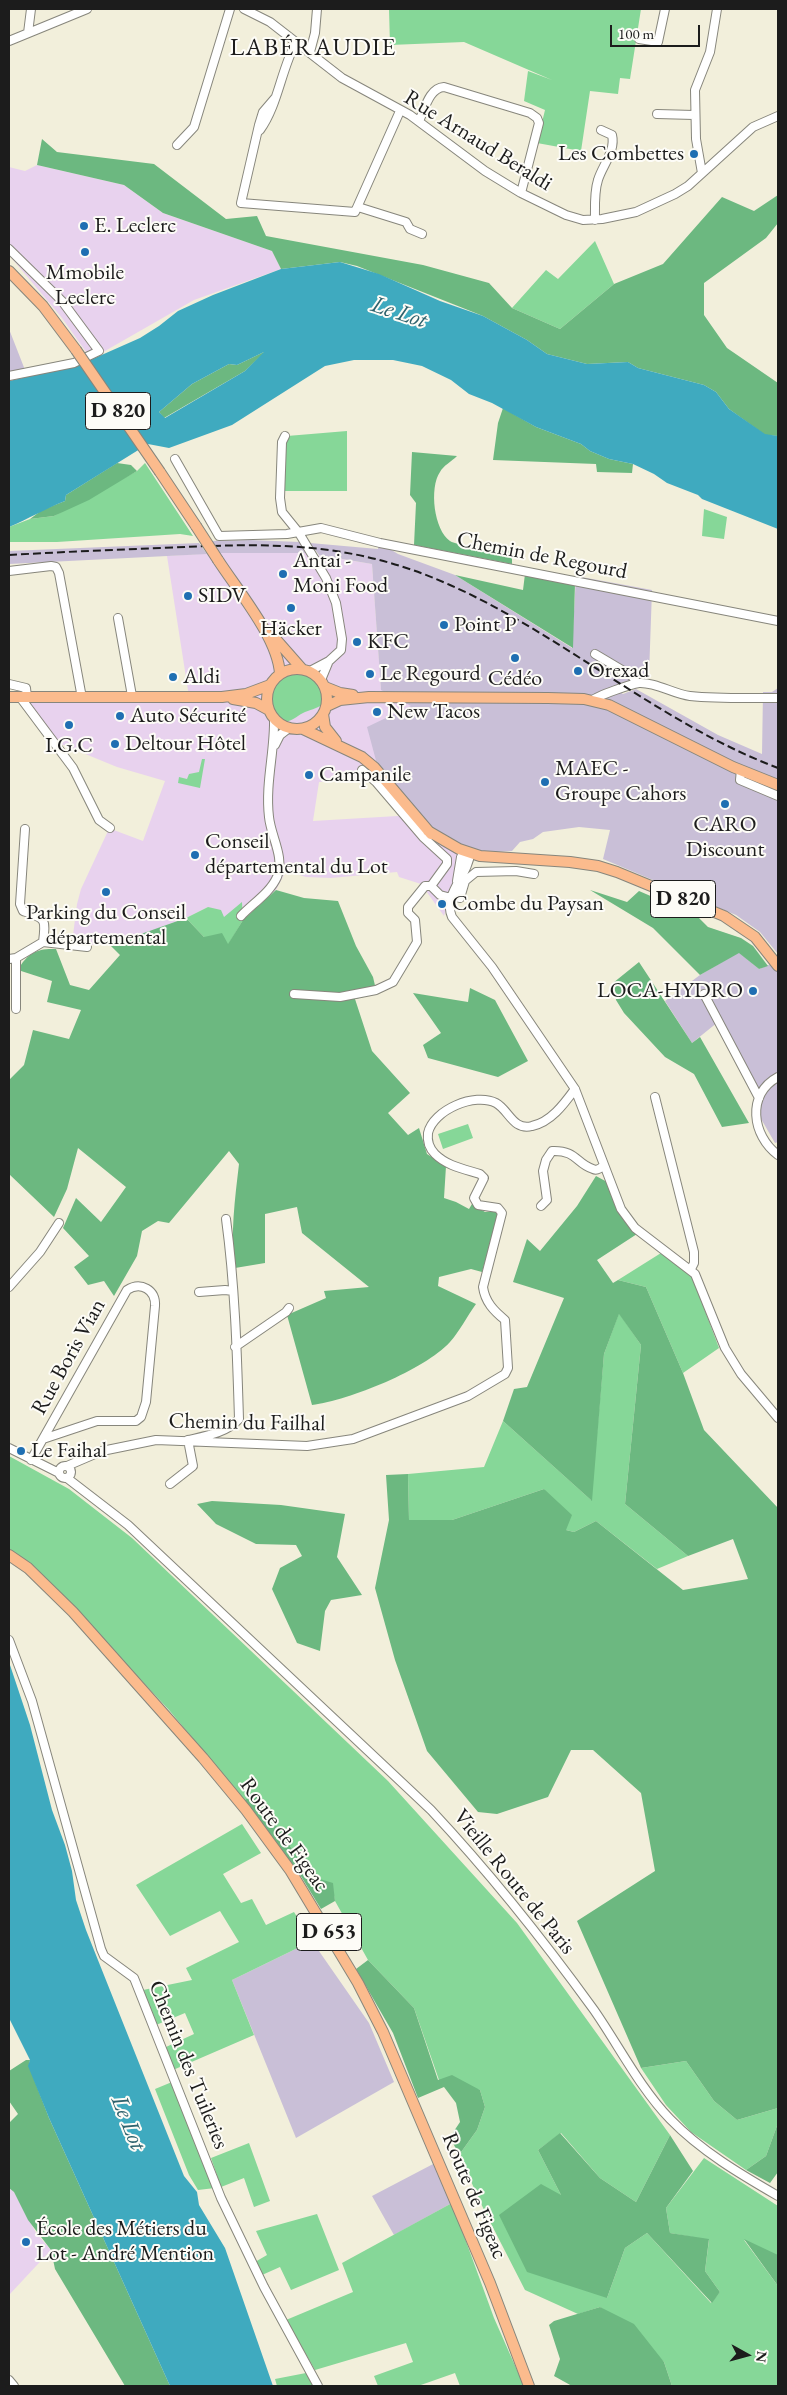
<!DOCTYPE html>
<meta charset="utf-8">
<style>
body{margin:0}
#map{position:relative;width:787px;height:2395px;overflow:hidden;background:#f2efdb;font-family:"EB Garamond",serif}
canvas{display:block}
.frame{position:absolute;inset:0;border:10px solid #1c1c1c;pointer-events:none}
.north{position:absolute;left:722px;top:2330px;width:50px;height:50px;-webkit-text-stroke:4px #fdfcf7;paint-order:stroke;rotate:97deg;font-size:14px;font-weight:700;line-height:20px;text-align:center;color:#1c1c1c}
.north::after{content:'';display:block;margin:auto;width:18px;height:22px;background:#1c1c1c;clip-path:polygon(50% 0,100% 100%,50% 72%,0 100%)}
.scale{position:absolute;left:610px;top:25px;width:90px;height:22px;box-sizing:border-box;border:2px solid #1c1c1c;border-top:0;padding-left:6px;font-size:15px;line-height:18px;white-space:nowrap;color:#1c1c1c;-webkit-text-stroke:4px #fdfcf7;paint-order:stroke}
</style>
<div id="map">
<canvas width="787" height="2395"></canvas>
<div class="frame"></div>
<div class="north">N</div>
<div class="scale">100 m</div>
</div>
<script>
const ctx = document.querySelector('canvas').getContext('2d');
ctx.lineJoin = 'round';
function fillPath(path, color) {
  ctx.fillStyle = color;
  ctx.fill(path, 'evenodd');
}
function strokePath(path, color, width, dash) {
  ctx.strokeStyle = color;
  ctx.lineWidth = width;
  ctx.lineCap = dash ? 'butt' : 'round';
  ctx.setLineDash(dash || []);
  ctx.stroke(path);
}
function drawText(font, color, halo, rows, align = 'center') {
  ctx.font = font + ' "EB Garamond",serif';
  ctx.lineWidth = 4;
  ctx.setLineDash([]);
  ctx.textBaseline = 'middle';
  ctx.strokeStyle = halo;
  ctx.fillStyle = color;
  for (const [text, x, y, turn = 0] of rows) {
    ctx.save();
    ctx.translate(x, y);
    ctx.rotate((+turn || 0) * Math.PI / 180);
    ctx.textAlign = isNaN(turn) ? turn : align;
    if (halo) ctx.strokeText(text, 0, 0);
    ctx.fillText(text, 0, 0);
    ctx.restore();
  }
}
fillPath(new Path2D(`
 M37 165 124 185 163 213 272 251 281 269 194 300 91 359 62 318 9 255V167L25 171Z
 M249 551 306 553 372 564 381 689 412 706 378 768 367 778 319 782 313 821 414 815 462 854 444 916 421 884 399 877 397 872 331 878 306 877 286 871 276 890 243 920 242 903 224 918 208 907 186 918 113 945H89L72 943 77 904 81 889 108 831 111 829 143 841 165 781 117 767 56 742 23 699 190 703 167 556Z
 M9 2188 14 2192 36 2233 51 2250 10 2294Z`), '#e8d2ee');
fillPath(new Path2D(`
 M9 329 25 370 9 374Z
 M250 540 300 542 306 553H218L211 541Z
 M199 543 207 554 9 564V551Z
 M310 543 378 549V545L385 546 398 554 455 575 572 648 576 576 652 590 649 675 613 687 623 694 636 689 718 735 762 754 763 692H772L778 688V954L760 932 736 915 603 859 610 830 579 827 543 832 533 839 520 842 512 851 462 854 426 831 378 768 367 727 411 706 381 690 372 564 319 555Z
 M739 952 759 969 778 961V1142L775 1143 760 1117 757 1091 718 1022 692 1043 665 1001 700 975Z
 M312 1941 369 2023 394 2082 296 2138 232 1980Z
 M435 2163 452 2203 394 2235 372 2196Z`), '#c9bfd7');
fillPath(new Path2D(`
 M389 9H641L630 79 620 78 618 94 590 91 581 151 537 143 545 110 524 101 528 71 552 80 464 42 390 45Z
 M595 241 614 284 560 329 512 308 546 270 558 279Z
 M347 431V491H283L284 441 287 436Z
 M145 463 193 536 180 534 57 542H9V527L30 519 54 516 137 471Z
 M704 509 727 517 724 539 702 536Z
 M301 671C317 674 326 686 325 703 318 708 313 709 305 712 298 715 294 720 286 722 261 706 272 671 301 671Z
 M202 759H205L200 788 178 783 179 777 187 779 189 774 199 772Z
 M242 902 243 920 228 945 204 937 186 918 208 907 221 910 224 917Z
 M468 1124 473 1138 443 1149 438 1134Z
 M661 1253 692 1276 719 1348 683 1373 646 1287 618 1280Z
 M619 1313 641 1345 625 1504 688 1556 657 1569 596 1521 574 1532 566 1530 544 1489 452 1520H409L408 1474 484 1467 503 1421 591 1500 604 1354Z
 M9 1456 69 1489 132 1538 388 1781 517 1923 670 2135 636 2202 600 2178 561 2133 538 2150 561 2195 607 2298 625 2248 647 2233 711 2303 720 2292 705 2271 709 2240 670 2233 666 2208 704 2158 778 2206 777 2256 744 2240 778 2286V2386H672L664 2362 600 2307 578 2314 525 2290 484 2210 459 2155 477 2130 485 2107 480 2090 439 2080 414 2008 368 1960 335 1901 332 1884 310 1876 256 1795 244 1800 169 1710 36 1568 9 1549Z
 M242 1824 261 1853 223 1874 241 1903 252 1899 266 1925 294 1912 312 1941 232 1980 254 2035 173 2070 166 2047 194 2034 185 2013 156 2025 143 1990 192 1980 186 1968 239 1942 220 1911 170 1936 136 1885Z
 M686 2061 714 2101 737 2120 778 2108V2123L766 2156 746 2170 691 2132 666 2105 641 2068Z
 M172 2082 215 2188 198 2190 189 2175 155 2089Z
 M249 2143 270 2201 254 2207 244 2178 221 2187 211 2158Z
 M452 2203 494 2318 524 2386H460L455 2373 418 2386H378L374 2376 413 2362 406 2343 315 2370 286 2320 353 2292 342 2263Z
 M317 2214 339 2270 291 2290 280 2267 262 2275 255 2262 267 2255 256 2231Z
 M306 2373 314 2386H277L275 2379Z`), '#86d798');
fillPath(new Path2D(`
 M42 139 57 152 154 164 226 219 257 216 266 236 423 265 489 283 512 308 560 329 614 284 663 264 722 197 754 211 778 195V223L766 238 704 283V315L727 348 778 383V436L765 435 729 409 716 392 704 385 638 368 628 362 587 364 547 354 527 340 483 316 357 266 340 262 281 269 272 251 163 213 124 185 37 165Z
 M266 351 245 371 164 418 159 412 192 384 229 364 237 365Z
 M503 408 536 427 581 444 590 451 609 459 633 464 632 473 597 472 596 464 493 460 498 423Z
 M412 452 457 456C452 461 443 466 440 472 429 488 434 530 450 541 457 546 501 550 512 551V564L414 545 416 503 410 495Z
 M117 463 131 465 137 471 89 500 54 516 30 519 42 510 65 501 66 495Z
 M525 574 575 584 573 648 455 575 523 590Z
 M276 890 304 898 338 901 356 946 373 977 377 994 355 999 372 1051 410 1093 388 1113 408 1135 419 1128 427 1154 446 1166 444 1198 456 1202 469 1209 472 1204 485 1212 496 1211 498 1216 482 1272 471 1269 439 1277 438 1286 476 1304C467 1316 460 1331 450 1342 424 1370 350 1400 312 1405L287 1315 326 1298 324 1291 369 1287 302 1233 297 1207 265 1214V1263L235 1268C230 1235 235 1198 239 1164L229 1151 169 1223 158 1221 142 1231 137 1256 114 1296 104 1281 88 1285 74 1267 89 1256 63 1228 76 1198 101 1222 126 1187 78 1148 67 1189 54 1217 9 1174V1080L24 1065 33 1030 69 1039 81 1010 47 1002 52 981 18 970C27 953 38 948 56 949L70 985 89 990 120 955 110 945 186 918 204 937 222 933 228 944 243 920Z
 M590 890 627 902 639 891 697 916 708 927 741 938 753 946 768 966 759 969 739 953 700 975 653 928Z
 M639 962 692 1043 700 1037 749 1123 722 1127 694 1074 665 1057 624 1013 616 1000 613 983Z
 M470 988 495 1000 528 1061 498 1077 428 1058 423 1045 441 1033 413 993 468 1002Z
 M596 1176 609 1183 637 1234 597 1260 613 1283 618 1280 646 1287 683 1373 704 1430 778 1508V2108L737 2120 714 2101 686 2061 641 2068 577 1921 655 1871 641 1793 593 1750H571L548 1797 497 1814 478 1812 427 1751 395 1660 375 1588 389 1520 386 1475 408 1474 409 1520H452L544 1489 572 1515 566 1530 574 1532 596 1521 683 1590 748 1579 733 1539 688 1556 625 1504 641 1345 619 1314 604 1354 592 1501 503 1421 514 1389 527 1387 564 1298 513 1282 527 1239 540 1251 577 1206Z
 M212 1501 281 1505 345 1514 337 1557 362 1595 331 1600 325 1611 320 1651 297 1643 272 1589 280 1568 302 1556 296 1545 256 1544 216 1524 197 1504Z
 M256 1795 310 1876 333 1883 335 1901 321 1909 299 1873 244 1800Z
 M368 1960 414 2008 438 2080 452 2075 480 2090 485 2107 477 2130 459 2155 450 2137 460 2122 456 2103 444 2087 418 2098 393 2033 356 1969Z
 M26 2060H30L29 2066 49 2118 170 2386H125L55 2269 51 2250 28 2220 14 2192 9 2188V2123L18 2114 9 2101V2071Z
 M778 2123V2172L770 2183 746 2170 766 2156Z
 M560 2133 600 2178 636 2202 670 2135 693 2171 666 2208 670 2233 709 2239 705 2271 720 2292 712 2303 647 2233 625 2248 607 2298 527 2272 499 2215 541 2184 561 2195 538 2150Z
 M744 2239 778 2255V2286Z
 M600 2307 634 2324 664 2362 672 2386H572L554 2376 560 2359 549 2325 554 2321Z`), '#6cb880');
fillPath(new Path2D(`
 M340 262 379 274 440 301 483 316 527 340 547 354 587 364 628 362 638 368 704 385 716 392 729 409 765 434 778 436V529L702 499 698 495 667 483 654 474 633 464 609 459 590 451 581 444 536 427 492 403 469 394 451 380 422 366 393 360H354L325 366 232 425 169 448 148 444 66 495 65 501C45 509 28 519 9 527V381L79 365 140 338 159 326 178 311 213 295 281 269ZM264 352 245 371 165 418 159 412 192 384 229 364 237 365Z
 M9 1662 30 1725 52 1810 65 1845 72 1871 76 1900 86 1930 184 2176 197 2192 199 2205 225 2248 273 2386H170L49 2118 28 2066 30 2060 9 2018Z`), '#3faabf');
const minor = new Path2D(`
 M244 9 270 22 342 78 410 115 485 171 521 193 566 215 583 220 602 219 636 212 675 194 688 186 753 127 778 116
 M28 33 31 9
 M639 39 658 42 665 9
 M9 41 87 9
 M310 52 315 33 317 9
 M275 98 263 112 259 125 241 203 355 212 400 111
 M657 114 694 115
 M419 121C425 109 429 88 444 87L530 113 537 118 539 123 521 193
 M260 130C278 105 281 70 296 42
 M177 145 194 127 230 9
 M702 173 696 139 695 90 710 52 717 9
 M358 207 406 222 410 229 422 234
 M595 220C595 207 594 192 598 180 602 166 616 151 612 135L601 130
 M9 249 62 301 99 351 74 363 9 376
 M285 436 282 442 280 498 282 512 299 533 326 578 336 603 342 639 341 650 329 661 310 671
 M175 459 219 536 287 534 321 528 380 543 778 621
 M9 571 51 566 56 567 59 573 82 698
 M118 618 132 696
 M595 654 632 676 637 683
 M321 680 328 663
 M9 684 26 688 27 697
 M20 697 73 768 99 820 110 828
 M593 700C597 696 631 684 639 683 656 682 673 694 690 696 719 699 749 698 778 698
 M275 745 280 735 289 728
 M362 770 376 782 423 837 447 859V864L431 886
 M741 770 740 780 778 796
 M25 829 20 904 23 911C46 919 46 918 43 942
 M457 881 461 857 470 853C469 875 442 894 452 917L492 967 575 1089 621 1209 635 1228 695 1274 725 1348 741 1374 778 1418
 M431 886 440 895 451 898
 M452 896 460 898 465 881 476 872 516 871 534 874
 M241 916C252 904 270 893 277 877 285 857 271 837 269 817 265 783 275 751 274 718
 M43 942 87 947
 M9 959 16 958 43 942
 M294 994 340 997 376 990 393 982 417 942 415 920 408 913V907L425 886H431
 M704 994 759 1098
 M16 1009V958
 M778 1077C746 1094 752 1136 778 1155
 M655 1097 694 1252V1263L691 1269
 M541 1206 547 1200 543 1171 546 1160 552 1151C577 1150 576 1164 593 1169 597 1171 601 1168 604 1165
 M9 1287 40 1252 59 1223
 M199 1292 225 1290 233 1291
 M235 1347 286 1312 289 1308
 M9 1448 59 1473
 M31 1460 53 1421 127 1290C141 1281 156 1290 155 1306L146 1402 141 1417 136 1421H97L43 1439
 M59 1472a6 6 0 1 1 12 0a6 6 0 1 1-12 0Z
 M67 1466 102 1451 156 1440 307 1446 353 1439 468 1396 505 1374 508 1368 505 1320C494 1311 485 1302 483 1287L502 1213 498 1208 478 1205 474 1198 484 1178 480 1174C464 1169 447 1166 435 1154 429 1148 427 1141 428 1133 433 1110 475 1092 496 1103 509 1110 513 1131 532 1126 551 1122 564 1104 575 1089
 M67 1478 128 1525 431 1810C489 1872 544 1941 594 2010 619 2046 640 2088 670 2119 701 2151 740 2174 778 2196
 M170 1484 193 1466 188 1440C206 1436 226 1433 239 1419 237 1353 235 1285 226 1219
 M9 1640 32 1701 101 1949 104 1956 134 1978 221 2198 264 2287 318 2386
 M9 2380 14 2386`);
const major = new Path2D(`
 M9 271 43 306 76 350
 M160 472 196 526
 M218 560C238 591 278 638 280 674
 M273 636 302 669
 M267 699a30 30 0 1 1 60 0a30 30 0 1 1-60 0Z
 M325 687 340 693 353 695
 M9 697H222L246 694 270 685
 M233 699 256 703 269 710
 M327 706 340 700 369 697 548 698 584 699 609 705 733 767 778 785
 M323 714 325 727 336 741
 M303 729 362 757 374 767 431 834
 M428 831 459 849 480 856 570 862 598 866 617 872 724 916 755 937 778 966
 M9 1555 28 1568 73 1612 203 1758 246 1810 290 1870 358 1983 383 2032 490 2283 529 2386`);
strokePath(minor, '#87867c', 10);
strokePath(major, '#87867c', 12);
strokePath(minor, '#fff', 8);
strokePath(major, '#fbbb8d', 10);
strokePath(new Path2D(`
 M9 555C60 552 111 550 162 548 268 543 350 540 450 585 563 635 661 724 778 768`), '#1c1c1c', 2, [8, 4]);
const majorBridge = new Path2D(`
 M76 350 160 472
 M196 526 218 560`);
strokePath(majorBridge, '#87867c', 12, []);
strokePath(majorBridge, '#fbbb8d', 10);
for (const [x, y, r, color] of [
 [694,154,5,"#1f6fb2"],
 [84,226,5,"#1f6fb2"],
 [85,252,5,"#1f6fb2"],
 [283,574,5,"#1f6fb2"],
 [188,596,5,"#1f6fb2"],
 [291,608,5,"#1f6fb2"],
 [444,625,5,"#1f6fb2"],
 [357,642,5,"#1f6fb2"],
 [515,658,5,"#1f6fb2"],
 [578,671,5,"#1f6fb2"],
 [370,674,5,"#1f6fb2"],
 [173,677,5,"#1f6fb2"],
 [377,712,5,"#1f6fb2"],
 [120,716,5,"#1f6fb2"],
 [69,725,5,"#1f6fb2"],
 [115,744,5,"#1f6fb2"],
 [309,775,5,"#1f6fb2"],
 [545,782,5,"#1f6fb2"],
 [725,804,5,"#1f6fb2"],
 [195,855,5,"#1f6fb2"],
 [106,892,5,"#1f6fb2"],
 [442,904,5,"#1f6fb2"],
 [753,991,5,"#1f6fb2"],
 [21,1451,5,"#1f6fb2"],
 [26,2242,5,"#1f6fb2"]
]) {
  const dot = new Path2D();
  dot.arc(x, y, r, 0, 2 * Math.PI);
  ctx.fillStyle = color;
  ctx.fill(dot);
  strokePath(dot, '#fdfcf7', 2);
}
for (const [x, y, w] of [
 [118,411,65],
 [683,899,65],
 [329,1932,65]
]) {
  const box = new Path2D();
  box.roundRect(x - w / 2, y - 18.5, w, 37, 4);
  ctx.fillStyle = '#fdfcf7';
  ctx.fill(box);
  strokePath(box, '#1c1c1c', 1);
}
drawText('bold 21px', '#1c1c1c', null, [
 ["D 820",118,411],
 ["D 820",683,899],
 ["D 653",329,1932]
]);
drawText('22px', '#1c1c1c', '#fdfcf7', [
 ["Rue Arnaud Beraldi",478,141,32],
 ["Chemin de Regourd",542,556,11],
 ["Rue Boris Vian",69,1357,-61],
 ["Chemin du Failhal",247,1423,1],
 ["Route de Figeac",284,1835,54],
 ["Vieille Route de Paris",514,1882,51],
 ["Chemin des Tuileries",188,2065,68],
 ["Route de Figeac",474,2196,67]
]);
drawText('22px', '#1c1c1c', '#fdfcf7', [
 ["Les Combettes",684,154,"right"],
 ["E. Leclerc",94,226],
 ["Mmobile",85,273,"center"],
 ["Leclerc",85,298,"center"],
 ["Antai -",293,561],
 ["Moni Food",293,586],
 ["SIDV",198,596],
 ["Point P",454,625],
 ["Häcker",291,629,"center"],
 ["KFC",367,642],
 ["Orexad",588,671],
 ["Le Regourd",380,674],
 ["Aldi",183,677],
 ["Cédéo",515,679,"center"],
 ["New Tacos",387,712],
 ["Auto Sécurité",130,716],
 ["Deltour Hôtel",125,744],
 ["I.G.C",69,746,"center"],
 ["MAEC -",555,769],
 ["Groupe Cahors",555,794],
 ["Campanile",319,775],
 ["CARO",725,825,"center"],
 ["Discount",725,850,"center"],
 ["Conseil",205,842],
 ["départemental du Lot",205,867],
 ["Combe du Paysan",452,904],
 ["Parking du Conseil",106,913,"center"],
 ["départemental",106,938,"center"],
 ["LOCA-HYDRO",743,991,"right"],
 ["Le Faihal",31,1451],
 ["École des Métiers du",36,2229],
 ["Lot - André Mention",36,2254]
], 'left');
drawText('italic 24px', '#2e636e', '#fdfcf7', [
 ["Le Lot",399,313,18],
 ["Le Lot",128,2123,68]
]);
ctx.letterSpacing = '1px';
drawText('25px', '#1c1c1c', '#fdfcf7', [
 ["LABÉRAUDIE",313,48]
]);
ctx.letterSpacing = '0px';
</script>
